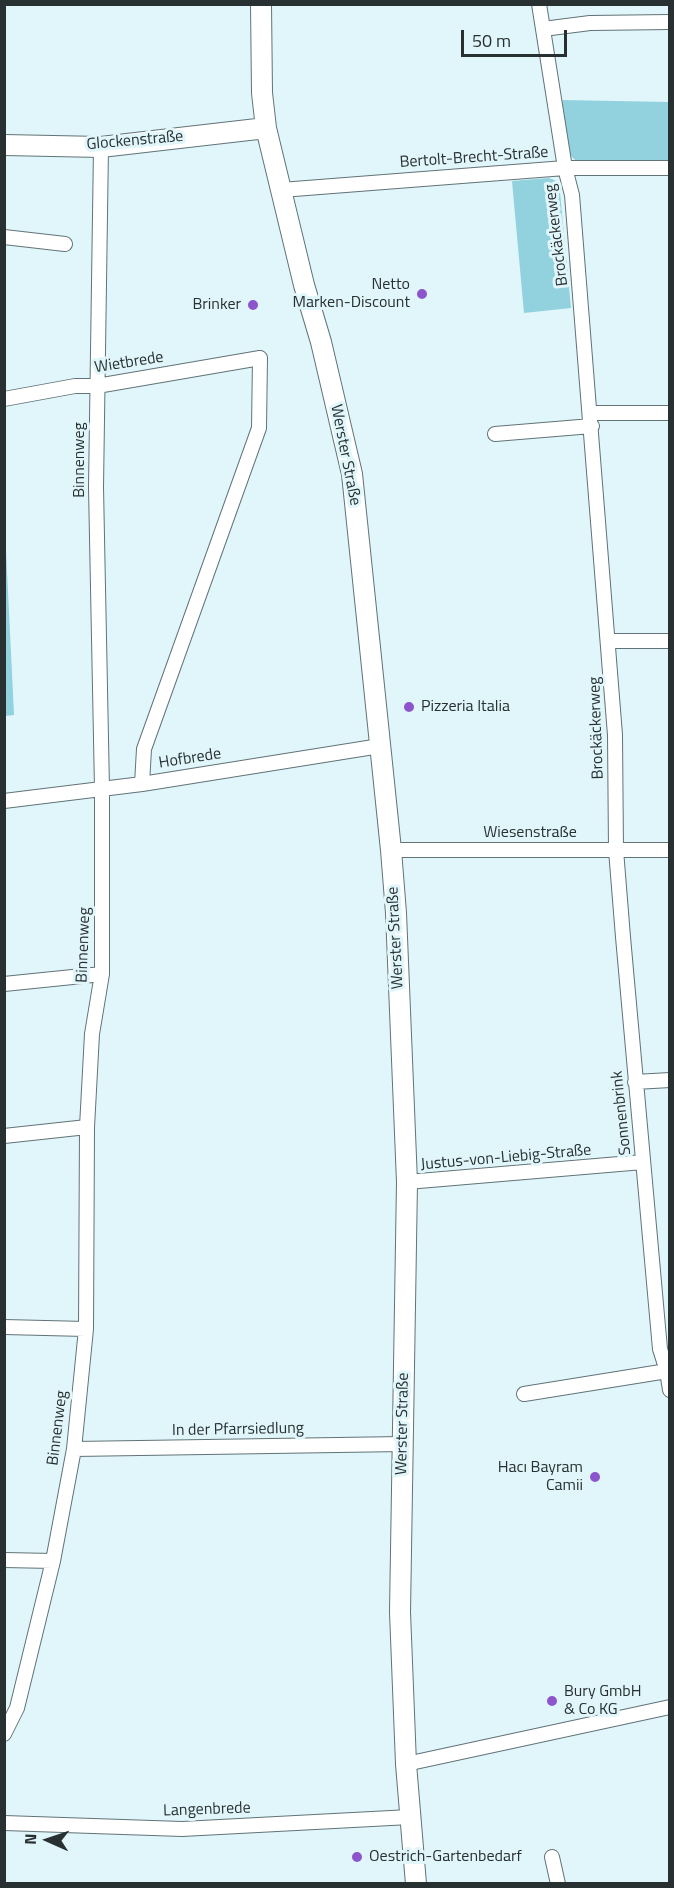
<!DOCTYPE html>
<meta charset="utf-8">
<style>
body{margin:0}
#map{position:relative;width:674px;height:1888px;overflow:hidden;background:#e1f6fa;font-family:"Titillium Web",sans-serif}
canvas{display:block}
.frame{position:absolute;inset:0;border:6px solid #283032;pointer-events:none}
.north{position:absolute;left:18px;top:1810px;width:60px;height:60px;-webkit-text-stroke:4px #e1f6fa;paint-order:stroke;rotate:273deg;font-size:16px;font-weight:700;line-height:24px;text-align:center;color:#283032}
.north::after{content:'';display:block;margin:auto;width:21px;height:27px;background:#283032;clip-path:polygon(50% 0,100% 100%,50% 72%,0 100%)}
.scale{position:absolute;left:461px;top:30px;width:106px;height:27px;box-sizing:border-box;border:3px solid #283032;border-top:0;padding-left:8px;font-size:18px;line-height:21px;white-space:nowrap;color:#283032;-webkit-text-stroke:4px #e1f6fa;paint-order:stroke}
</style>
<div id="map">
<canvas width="674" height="1888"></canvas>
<div class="frame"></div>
<div class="north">N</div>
<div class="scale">50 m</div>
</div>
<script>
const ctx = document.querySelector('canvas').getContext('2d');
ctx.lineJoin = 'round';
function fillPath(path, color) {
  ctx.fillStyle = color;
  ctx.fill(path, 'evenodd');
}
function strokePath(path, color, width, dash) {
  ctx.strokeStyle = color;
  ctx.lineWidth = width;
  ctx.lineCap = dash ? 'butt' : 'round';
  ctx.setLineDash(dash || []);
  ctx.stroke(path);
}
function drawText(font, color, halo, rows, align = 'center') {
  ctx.font = font + ' "Titillium Web",sans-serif';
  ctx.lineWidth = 6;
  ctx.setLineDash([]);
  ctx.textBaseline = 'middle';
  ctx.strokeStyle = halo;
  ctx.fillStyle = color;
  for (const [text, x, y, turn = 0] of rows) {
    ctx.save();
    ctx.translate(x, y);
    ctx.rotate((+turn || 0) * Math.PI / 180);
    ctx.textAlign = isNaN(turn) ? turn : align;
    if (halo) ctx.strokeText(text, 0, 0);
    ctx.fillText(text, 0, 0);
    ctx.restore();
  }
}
fillPath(new Path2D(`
 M562 100 669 102V160L578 163 570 155Z
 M549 178 559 182 571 308 524 313 512 181Z
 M5 530 14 715 5 716H4Z`), '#92d1de');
const street = new Path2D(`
 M539 4 565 168 572 195 615 735 616 850 623 937 660 1349 667 1371 670 1390
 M543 29 590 23 670 22
 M281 190 565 168H670
 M4 237 65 244
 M4 399 75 386H97L260 358 259 428 144 749 142 784
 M591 413H670
 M495 434 592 426
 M609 641H670
 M4 801 142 784 380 746
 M391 850H670
 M4 984 102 974
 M635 1082 670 1080
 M4 1136 87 1127
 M407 1182 643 1162
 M4 1327 86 1329
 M524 1394 667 1371
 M74 1449 403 1444
 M4 1560 53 1561
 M4 1734 17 1708 53 1561 74 1449 86 1329 87 1127 92 1034 102 974V789L96 487 101 147
 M406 1764 670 1707
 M4 1823 182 1829 410 1817
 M552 1857 558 1884`);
const secondary = new Path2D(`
 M261 4 262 93 266 128 304 285 321 342 352 474 391 850 396 913 407 1182 400 1612 406 1764 416 1884
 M4 145 101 147 266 128`);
strokePath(street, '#617377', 16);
strokePath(secondary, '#617377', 22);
strokePath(street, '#fff', 14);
strokePath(secondary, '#fff', 20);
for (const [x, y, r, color] of [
 [422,294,6,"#8d55cc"],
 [253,305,6,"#8d55cc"],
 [409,707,6,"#8d55cc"],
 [595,1477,6,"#8d55cc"],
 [552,1701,6,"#8d55cc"],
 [357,1857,6,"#8d55cc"]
]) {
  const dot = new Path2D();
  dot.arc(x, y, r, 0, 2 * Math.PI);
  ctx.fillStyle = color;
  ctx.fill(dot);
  strokePath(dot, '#e1f6fa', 2);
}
drawText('16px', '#283032', '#e1f6fa', [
 ["Glockenstraße",135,141,-5],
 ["Bertolt-Brecht-Straße",474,158,-4],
 ["Brockäckerweg",557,235,-97],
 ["Wietbrede",129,363,-9],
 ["Werster Straße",345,455,79],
 ["Binnenweg",80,460,-90],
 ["Brockäckerweg",597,728,-92],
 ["Hofbrede",190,759,-9],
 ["Wiesenstraße",530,833],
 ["Werster Straße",396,938,-93],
 ["Binnenweg",84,945,-88],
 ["Sonnenbrink",622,1113,-96],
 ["Justus-von-Liebig-Straße",506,1158,-5],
 ["Werster Straße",403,1424,-89],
 ["Binnenweg",58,1428,-83],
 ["In der Pfarrsiedlung",238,1430,-1],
 ["Langenbrede",207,1810,-2]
]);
drawText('16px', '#283032', '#e1f6fa', [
 ["Netto",410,285],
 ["Marken-Discount",410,303],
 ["Brinker",241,305],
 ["Pizzeria Italia",421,707,"left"],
 ["Hacı Bayram",583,1468],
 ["Camii",583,1486],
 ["Bury GmbH",564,1692,"left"],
 ["& Co KG",564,1710,"left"],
 ["Oestrich-Gartenbedarf",369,1857,"left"]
], 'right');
</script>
